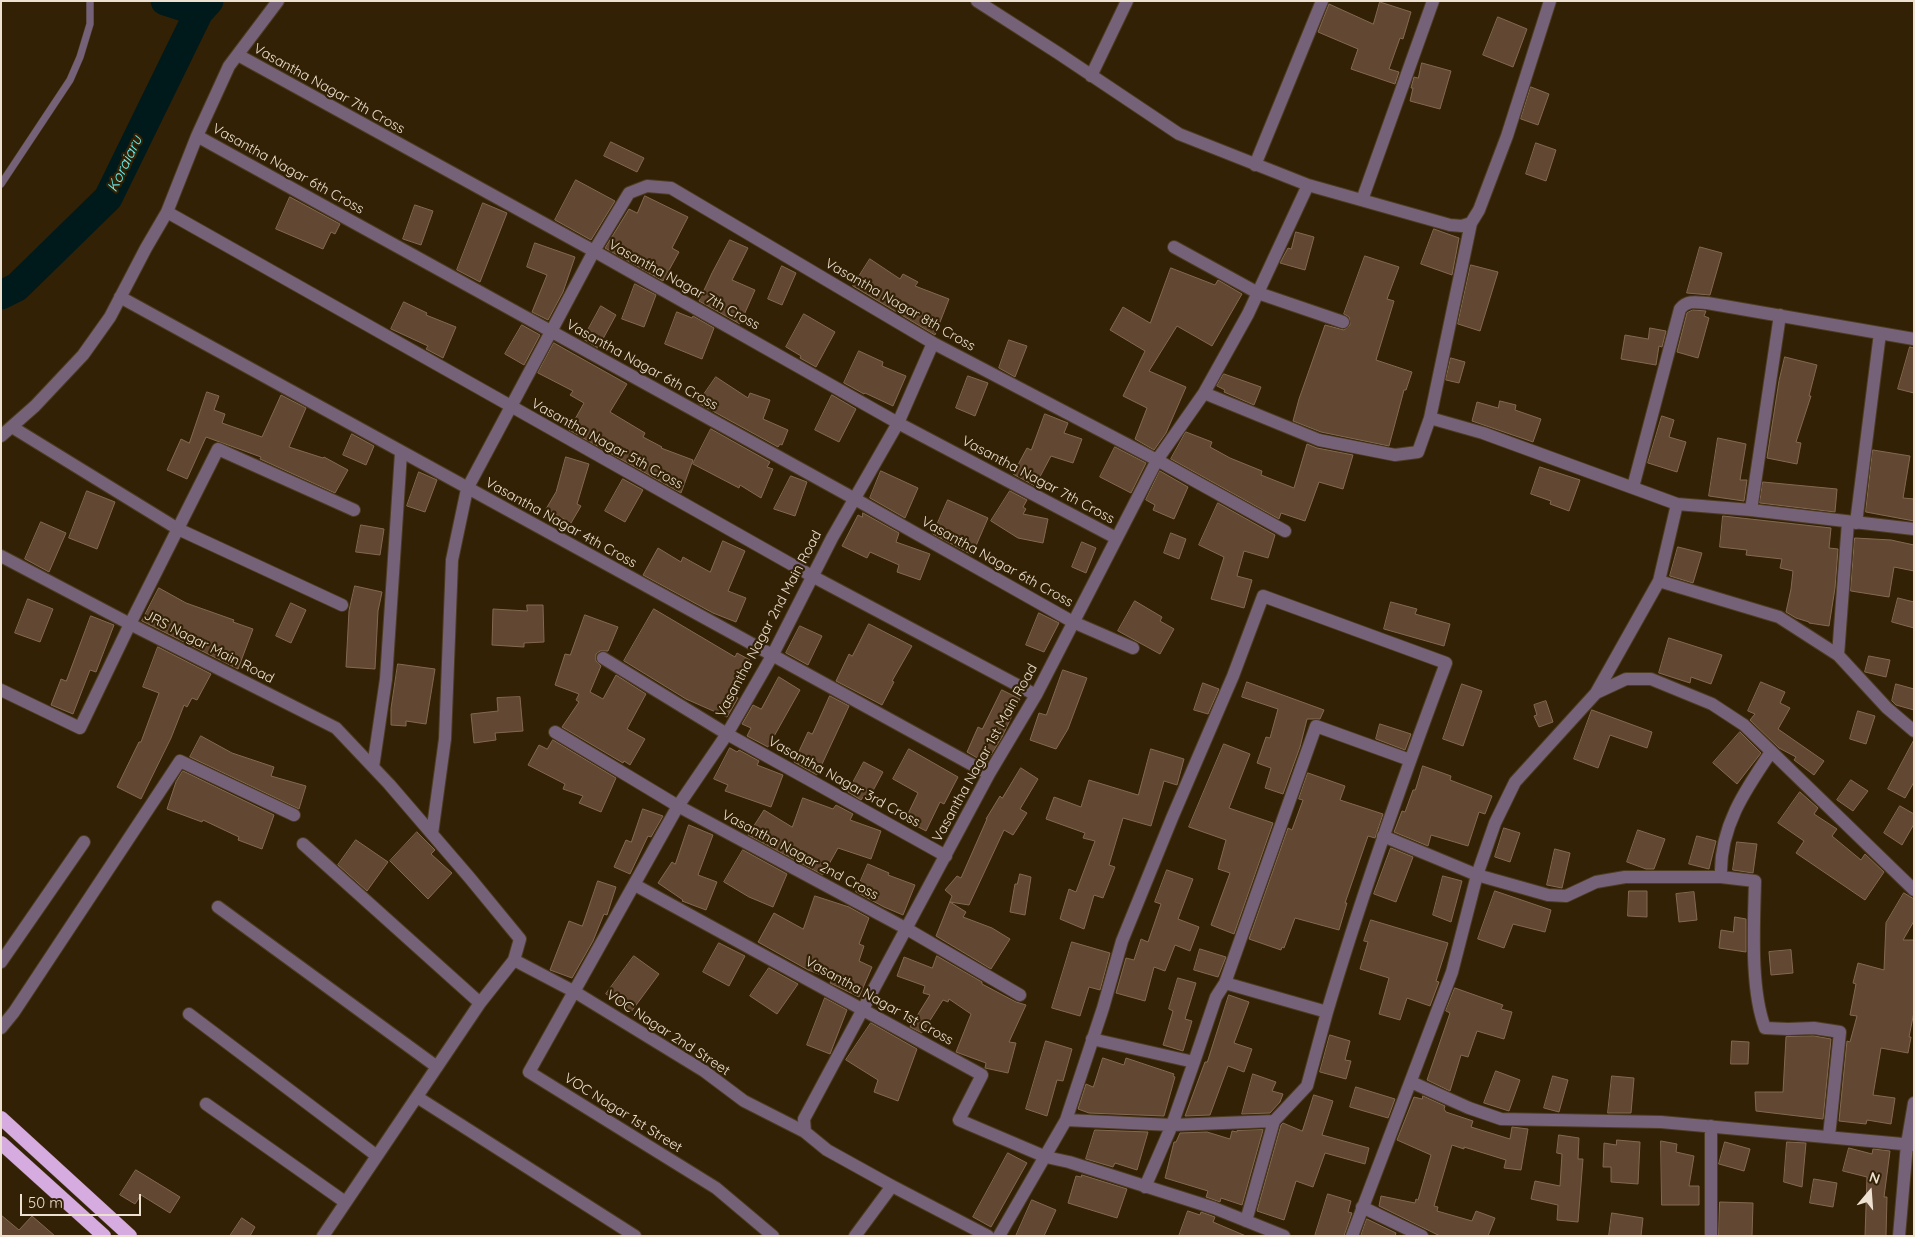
<!DOCTYPE html>
<style>
body{margin:0}
#map{position:relative;width:1915px;height:1237px;overflow:hidden;background:#332105;font-family:Quicksand,sans-serif}
canvas{display:block}
.frame{position:absolute;inset:0;border:2px solid #ede1d1;pointer-events:none}
.north{position:absolute;left:1845px;top:1167px;width:50px;height:50px;-webkit-text-stroke:4px #332105;paint-order:stroke;rotate:18deg;font-size:14px;font-weight:700;line-height:20px;text-align:center;color:#ede1d1}
.north::after{content:'';display:block;margin:auto;width:18px;height:22px;background:#ede1d1;clip-path:polygon(50% 0,100% 100%,50% 72%,0 100%)}
.scale{position:absolute;left:20px;top:1194px;width:121px;height:22px;box-sizing:border-box;border:2px solid #ede1d1;border-top:0;padding-left:6px;font-size:15px;line-height:18px;white-space:nowrap;color:#ede1d1;-webkit-text-stroke:4px #332105;paint-order:stroke}
</style>
<div id="map">
<canvas width="1915" height="1237"></canvas>
<div class="frame"></div>
<div class="north">N</div>
<div class="scale">50 m</div>
</div>
<script>
const ctx = document.querySelector('canvas').getContext('2d');
ctx.lineJoin = 'round';
function strokePath(path, color, width, dash) {
  ctx.strokeStyle = color;
  ctx.lineWidth = width;
  ctx.lineCap = dash ? 'butt' : 'round';
  ctx.setLineDash(dash || []);
  ctx.stroke(path);
}
function fillPath(path, color) {
  ctx.fillStyle = color;
  ctx.fill(path, 'evenodd');
}
function drawText(font, color, halo, rows, align = 'center') {
  ctx.font = font + ' Quicksand,sans-serif';
  ctx.lineWidth = 4.5;
  ctx.setLineDash([]);
  ctx.textBaseline = 'middle';
  ctx.strokeStyle = halo;
  ctx.fillStyle = color;
  for (const [text, x, y, turn = 0] of rows) {
    ctx.save();
    ctx.translate(x, y);
    ctx.rotate((+turn || 0) * Math.PI / 180);
    ctx.textAlign = isNaN(turn) ? turn : align;
    if (halo) ctx.strokeText(text, 0, 0);
    ctx.fillText(text, 0, 0);
    ctx.restore();
  }
}
strokePath(new Path2D(`
 M165 1 199 12
 M1 295 17 287 108 198 199 12 209 1`), '#001a1b', 29);
const building = new Path2D(`
 M1380 2 1411 12 1403 39 1400 38 1389 69 1399 72 1395 84 1351 69 1358 49 1318 32 1329 4 1373 24Z
 M1498 17 1527 29 1513 67 1483 55Z
 M1422 63 1451 71 1440 109 1410 101 1413 88H1411L1414 77 1418 78Z
 M1531 87 1549 94 1538 125 1521 119Z
 M611 142 644 158 637 172 604 156Z
 M1536 143 1556 150 1546 181 1526 174Z
 M576 180 615 201 591 240 555 220Z
 M645 196 688 217 672 248 679 252 663 281 605 248 629 209 637 213Z
 M290 197 340 224 335 234 331 232 323 249 276 229Z
 M483 203 507 213 480 282 457 270Z
 M415 205 433 211 421 245 403 239Z
 M1434 229 1459 238 1452 275 1421 264Z
 M1296 232 1314 237 1305 270 1280 263 1288 248 1291 249Z
 M730 240 748 248 732 280 755 290 740 324 699 301 712 273Z
 M535 243 575 257 563 292 548 320 532 312 547 275 527 267Z
 M1700 247 1722 253 1710 295 1687 293Z
 M1365 256 1399 267 1387 299 1394 301 1376 360 1412 372 1406 390H1404L1389 446 1321 432 1293 421 1299 399 1325 325 1344 330 1350 325 1349 317 1344 314Z
 M870 259 900 279 903 274 918 282 915 286 949 299 935 335 853 286Z
 M1471 265 1498 272 1480 331 1458 324Z
 M782 266 796 273 782 305 768 299Z
 M1171 268 1215 285 1218 280 1242 294 1212 346 1177 326 1149 371 1186 387 1166 433 1154 450 1135 439 1147 408 1123 396 1145 351 1110 330 1123 307 1150 323Z
 M635 284 656 295 644 327 622 319Z
 M404 302 427 313 426 315 456 327 443 358 426 349 428 346 391 329Z
 M601 306 616 315 598 348 583 339Z
 M1693 310 1706 311 1704 316 1709 318 1698 358 1677 352 1687 313Z
 M677 312 692 318 693 316 714 328 702 359 665 344Z
 M804 314 835 332 816 367 800 358 801 356 786 347Z
 M522 325 540 335 524 365 505 354Z
 M1650 328 1666 331 1662 347 1659 346 1656 365 1621 359 1625 335 1648 339Z
 M1009 340 1027 346 1015 377 999 368Z
 M554 343 627 384 610 412 645 433 643 437 662 447 661 448 693 460 681 493 569 430 584 403 570 395 573 391 538 373Z
 M1910 347 1914 348V393L1898 389Z
 M859 351 883 362 882 366 906 376 893 406 865 393 864 394 844 383Z
 M1785 357 1817 365 1809 396H1811L1796 442 1801 443 1797 464 1767 458 1779 381Z
 M1451 358 1465 362 1459 383 1446 380Z
 M1224 374 1261 387 1254 405 1224 392 1225 390 1217 386Z
 M968 376 988 383 975 416 956 408Z
 M716 377 748 398 750 393 770 400 763 419 788 430 782 445 780 444 778 447 698 403Z
 M207 392 219 396 214 410 225 414 222 423 262 437 281 395 306 408 289 447 323 458 324 457 348 470 335 493 260 459 261 457 206 437 187 479 167 470 181 439 189 443Z
 M832 395 856 409 839 442 815 430Z
 M1500 401 1516 405 1515 410 1541 419 1533 442 1472 421 1477 402 1498 408Z
 M1045 414 1068 423 1064 433 1082 439 1073 463 1051 456 1035 486 1013 474 1027 448 1031 450Z
 M1662 416 1674 420 1669 437 1686 442 1677 472 1648 463Z
 M711 429 770 462 767 467 773 469 761 498 740 485 739 488 693 464Z
 M1186 432 1212 442 1210 447 1230 458 1262 471 1261 475 1294 488 1307 444 1317 448 1353 455 1343 489 1319 482 1305 521 1281 513 1279 519 1171 459Z
 M352 434 374 446 366 465 343 455Z
 M1718 438 1746 444 1740 480H1747L1744 501 1709 496Z
 M1115 447 1146 463 1131 493 1100 477Z
 M1873 450 1910 456 1903 498 1914 499V521L1866 512Z
 M566 457 589 464 577 504 581 506 571 523 546 509 556 492Z
 M1540 467 1580 480 1569 511 1550 504 1551 501 1531 494Z
 M881 471 918 488 905 518 870 498Z
 M1160 471 1188 487 1174 519 1153 510 1155 505 1146 500Z
 M419 472 437 480 425 512 407 506Z
 M791 476 807 482 795 516 774 509Z
 M623 479 643 490 625 522 605 511Z
 M1763 482 1837 489 1835 512 1760 503Z
 M87 491 115 502 97 549 69 538Z
 M1010 491 1027 500 1023 507 1026 509 1023 514 1048 519 1043 543 1018 538 991 521Z
 M948 500 988 518 972 555 933 534Z
 M1218 503 1275 535 1268 558 1244 551 1237 576 1252 580 1244 608 1211 599 1224 557 1199 545Z
 M863 513 899 533 896 542 930 554 920 580 897 572 899 565 870 552 867 558 842 546 858 515 862 517Z
 M1723 516 1831 528 1829 548 1838 549 1835 588 1829 626 1809 623V622L1796 618 1786 612 1791 589 1793 571 1780 568 1782 559 1746 555 1747 550 1720 547Z
 M41 522 66 533 49 572 25 559Z
 M361 525 384 529 380 555 356 552Z
 M1171 533 1186 539 1179 559 1164 553Z
 M1855 538 1891 540 1914 545V571L1894 567 1889 597 1851 591Z
 M723 541 745 551 728 591 746 598 736 622 713 613 643 575 658 548 681 562 683 557 710 572Z
 M1082 542 1096 548 1086 573 1072 567Z
 M1678 547 1702 553 1693 583 1670 576Z
 M355 586 382 592 378 611 375 669 346 667 349 611Z
 M159 588 186 603 234 620 233 622 253 629 238 669 142 621Z
 M1898 598 1914 602V628L1892 622Z
 M28 599 53 609 40 642 15 633Z
 M1135 601 1162 617 1160 621 1174 629 1160 654 1118 631Z
 M1391 602 1417 609 1415 614 1450 624 1444 646 1384 629Z
 M291 603 306 610 291 643 276 636Z
 M527 605H543L544 642 524 643V647L492 645 493 609 527 611Z
 M654 609 735 657 737 653 750 660 730 694 738 698 727 717 686 699 624 661Z
 M1039 613 1059 623 1044 652 1026 645Z
 M585 615 618 627 608 651H600L596 654V661L601 666 590 692 603 699 616 675 646 694 627 729 645 739 630 765 624 761 623 763 562 727 579 702 576 700 579 694 555 685 565 654 570 655Z
 M91 616 114 625 96 672 90 670 73 714 51 705 61 679 66 681Z
 M869 624 912 646 892 681 894 682 882 705 836 681 849 654 852 656Z
 M800 626 822 636 808 665 786 653Z
 M1669 638 1722 655 1711 684 1691 677 1690 683 1659 673Z
 M158 647 211 674 197 700 192 698 187 707 184 705 171 738 141 799 117 787 139 742H141L159 693 143 687Z
 M1869 656 1890 660 1886 677 1865 672Z
 M398 664 435 669 426 724 406 721V726L391 725V709Z
 M1063 670 1087 678 1068 729 1056 749 1030 740 1039 713 1046 715Z
 M779 677 800 690 768 747 747 736 751 728 742 724 753 705 761 709Z
 M1247 682 1324 710 1320 719H1307L1300 747 1283 794 1265 788 1271 768 1257 763 1266 737 1270 738 1278 709 1242 697Z
 M1761 682 1785 692 1780 703 1790 708 1778 729 1824 761 1814 775 1794 760 1796 757 1779 748 1750 720 1755 714 1748 711Z
 M1203 683 1219 689 1208 714 1194 710Z
 M1462 684 1482 691 1463 746 1443 739Z
 M1896 684 1914 689V710L1896 705 1892 701Z
 M1002 690 1020 699 1002 737 986 763 967 752 978 727 982 729Z
 M830 696 849 706 817 775 794 762 808 732 812 734Z
 M520 697 523 731 495 733 496 740 474 743 471 714 498 711 497 698Z
 M1546 701 1553 722 1539 727 1534 716 1537 715 1534 705Z
 M1592 710 1652 732 1647 748 1610 735 1598 768 1574 759Z
 M1858 711 1875 716 1866 744 1850 739Z
 M1380 724 1411 734 1405 750 1376 739Z
 M1740 732 1761 753 1737 784 1713 763Z
 M201 736 232 753 274 767 271 776 306 786 299 809 190 757Z
 M553 740 616 778 601 812 579 803 583 796 563 789 565 784 528 765 539 745 547 749Z
 M1914 740V782L1905 798 1888 789Z
 M1224 744 1250 754 1229 808 1273 823 1234 934 1211 925 1230 873 1218 869 1226 840 1189 827Z
 M730 748 737 752 739 750 759 761 757 765 783 775 771 807 725 791 728 785 714 779Z
 M909 749 958 777 944 804 940 802 926 831 905 820 918 793 893 779Z
 M1151 749 1184 759 1177 785 1164 781 1151 826 1123 818 1109 865 1115 867 1103 898 1094 895 1084 929 1060 919 1069 889 1076 892 1095 841 1083 838 1085 833 1046 819 1054 797 1081 807 1089 780 1138 795Z
 M864 762 883 772 868 800 863 797 861 800 848 792Z
 M1423 766 1451 776 1450 780 1492 796 1485 814 1479 812 1468 846 1431 835 1428 846 1394 832 1402 811 1405 812 1413 790H1415Z
 M1021 768 1038 779 1020 809 1027 813 1013 835 1004 830 969 905 950 902 966 912 963 917 992 928 1010 939 991 969 936 936 952 896 945 890 957 876 961 878 987 819H986L1000 796 1002 798Z
 M183 771 274 815 262 849 238 840 239 837 203 820 202 822 167 809 176 782Z
 M1308 773 1345 786 1340 800 1383 814 1375 838 1368 836 1345 903H1347L1339 930 1295 918 1284 948 1282 947 1281 950 1249 939 1288 828 1292 830 1303 800 1299 799Z
 M1851 780 1868 791 1853 811 1837 800Z
 M1800 792 1818 808 1814 814 1837 829 1832 836 1861 860 1865 854 1884 872 1865 900 1796 853 1804 841 1778 823Z
 M803 798 833 809 836 805 853 814 850 820 881 831 871 859 838 848 823 875 748 835 764 810 792 827Z
 M1900 806 1914 814V824L1902 845 1884 833Z
 M643 809 663 816 651 837 648 836 630 874 614 867 626 840 631 842Z
 M689 825 713 835 698 875 717 882 706 910 682 901 683 900 658 883 672 862 675 864Z
 M1504 828 1520 833 1510 862 1495 857Z
 M1638 830 1665 839 1654 869H1646L1627 862Z
 M417 832 435 850 431 854 452 873 428 899 390 861Z
 M1697 836 1716 841 1709 869 1689 864Z
 M356 840 388 862 367 891 338 865Z
 M1737 842 1757 844 1753 873 1733 870Z
 M1391 848 1413 857 1396 902 1374 894Z
 M1555 849 1570 853 1562 888 1547 885Z
 M743 850 787 874 773 907 749 897 724 882Z
 M868 864 889 873 888 875 915 885 903 915 884 907 856 892Z
 M1167 870 1193 879 1178 919 1199 927 1190 951 1175 945 1165 971 1154 967 1145 1001 1116 993 1126 958 1134 960 1141 939 1148 942 1161 904 1155 902Z
 M1020 874 1031 877 1025 915 1010 912 1015 884H1017Z
 M1443 876 1462 881 1451 922 1433 915Z
 M598 881 616 887 607 915 604 914 593 941 572 978 550 970 569 921 582 926Z
 M1495 891 1551 910 1545 932 1513 924 1504 948 1478 939Z
 M1629 891H1647V917L1628 916Z
 M1694 892 1697 920 1679 922 1676 894Z
 M1904 893 1914 899V921L1903 940H1914V1012L1909 1037H1911L1908 1053 1881 1048 1873 1095 1895 1098 1891 1124 1867 1120 1866 1124 1839 1121 1847 1041 1850 1042 1857 1016 1850 1015 1856 984 1853 983 1858 963 1884 970 1886 923Z
 M815 896 849 907 869 918 859 944 864 946 859 961 872 967 859 997 830 983 832 979 808 970 758 942 774 913 803 929Z
 M1735 917 1746 919V952L1719 948 1721 930 1733 932Z
 M1371 920 1448 943 1436 981 1439 982 1430 1006 1407 998 1400 1020 1379 1014 1389 978 1360 969 1368 942 1364 941Z
 M1072 942 1110 953 1100 990 1089 987 1080 1016 1052 1008Z
 M719 943 745 956 729 986 703 972Z
 M1200 949 1226 957 1218 977 1194 970Z
 M1791 950 1793 973 1771 975 1769 952Z
 M634 956 659 974 631 1012 606 994Z
 M937 956 982 982V984L1016 1002 1026 1005 1009 1042 1016 1043 1008 1073 985 1068 986 1063 956 1052 971 1014 949 999 948 1002 943 1000 922 1033 910 1027 930 995 923 993 925 986 897 976 904 957 932 968Z
 M769 968 798 984 777 1014 750 996Z
 M1178 978 1196 983 1185 1019 1192 1021 1183 1051 1163 1045 1173 1011 1169 1009Z
 M1455 988 1503 1005 1501 1009 1512 1012 1504 1039 1477 1031 1468 1057 1461 1055 1450 1091 1427 1080 1450 1013 1446 1011Z
 M1229 995 1249 1002 1234 1043 1252 1049 1244 1072 1228 1066 1210 1115 1185 1116 1205 1062H1207Z
 M825 998 847 1010 830 1054 807 1045Z
 M871 1023 917 1049 898 1101 874 1092 878 1080 846 1060Z
 M1330 1035 1350 1041 1345 1060 1351 1061 1346 1079 1320 1072Z
 M1814 1036 1831 1039 1823 1119 1756 1111 1755 1092H1783L1786 1037Z
 M1046 1041 1072 1049 1063 1081 1057 1080 1047 1116 1026 1109Z
 M1732 1041 1749 1042 1748 1064H1731Z
 M1103 1058 1124 1065 1126 1058 1174 1074 1173 1076 1175 1077 1164 1116 1089 1113 1078 1109 1086 1084 1093 1087Z
 M1496 1071 1520 1080 1509 1111 1484 1103Z
 M1253 1074 1276 1082 1272 1091 1283 1094 1280 1102 1270 1113 1242 1114Z
 M1553 1076 1568 1080 1559 1112 1544 1108Z
 M1612 1076 1634 1078 1631 1113H1608Z
 M1356 1087 1395 1099 1388 1118 1350 1107Z
 M1314 1095 1333 1101 1322 1135 1369 1148 1365 1164 1325 1153 1313 1187 1296 1181 1284 1220 1257 1211 1281 1125 1283 1123 1302 1131Z
 M1423 1096 1445 1106 1444 1109 1446 1112 1473 1121 1471 1127 1510 1139 1512 1127 1528 1129 1521 1170 1504 1168 1506 1160 1464 1147V1149L1452 1145 1434 1206 1438 1207 1437 1211 1472 1221 1476 1211 1495 1218 1488 1236H1440L1379 1206 1381 1196 1415 1203 1416 1199 1418 1200 1431 1155 1397 1140 1414 1097 1422 1099Z
 M1095 1130 1148 1132 1137 1170 1115 1163 1113 1167 1086 1159Z
 M1263 1130 1242 1205 1221 1198 1220 1202 1206 1197 1208 1191 1165 1178 1174 1142H1176L1180 1133 1207 1132 1230 1139 1232 1131 1237 1132V1131Z
 M1559 1135 1579 1138 1578 1159H1583L1578 1222 1557 1220 1558 1205 1531 1199 1535 1181 1560 1186 1562 1154 1557 1153Z
 M1617 1140 1640 1142 1638 1184 1611 1182V1167H1603L1604 1143 1616 1145Z
 M1661 1141 1677 1144 1676 1152 1694 1156 1689 1186H1699V1205H1662Z
 M1725 1142 1750 1149 1744 1171 1719 1164Z
 M1787 1142 1806 1143 1802 1187 1784 1182Z
 M1849 1148 1872 1154 1873 1149 1890 1151 1884 1197H1887L1886 1236H1865L1867 1177 1843 1171Z
 M1008 1153 1027 1163 991 1227 973 1217Z
 M136 1170 180 1197 170 1213 141 1195 135 1204 120 1195Z
 M1082 1175 1127 1189 1117 1218 1068 1203 1076 1176 1081 1177Z
 M1814 1179 1837 1183 1833 1207 1810 1203Z
 M1328 1194 1351 1201 1348 1212 1352 1213 1344 1236H1315Z
 M1032 1200 1056 1210 1044 1236H1016Z
 M1720 1202 1753 1203 1752 1236H1719Z
 M1188 1211 1200 1215 1201 1212 1215 1217 1213 1222 1246 1236H1179Z
 M1612 1213 1643 1218 1641 1236H1609Z
 M1 1215 19 1230 32 1216 55 1236H1Z
 M242 1218 255 1227 250 1236H230Z
 M1367 1219 1396 1233 1395 1236H1361Z`);
fillPath(building, '#624832');
strokePath(building, '#836851', 1);
const service = new Path2D(`
 M1 184 70 80 80 57 90 24V1`);
const minor = new Path2D(`
 M238 55 594 251 898 423 1116 538
 M1091 76 1127 1
 M197 136 855 499 1073 622 1133 648
 M1255 165 1322 1
 M1308 185 1450 225 1462 226 1471 223 1479 210 1507 136 1550 1
 M1362 200 1433 1
 M167 212 812 576 1036 695
 M1174 247 1258 293 1343 322
 M120 297 989 774
 M1204 393 1319 440 1395 455 1418 452 1430 418 1483 433 1677 504 1751 510 1914 529
 M1430 418 1471 223
 M12 427 178 529 342 605
 M1 436 35 406 83 355 110 317 146 248 167 212 197 136 229 66 278 1
 M1633 487 1680 309C1687 300 1696 302 1707 303L1914 339
 M1677 504 1659 581 1779 617 1838 655 1848 522
 M1751 510 1780 315
 M1856 523 1880 333
 M1 556 130 624 336 728 389 784 469 877 520 939 514 960 480 1003 323 1236
 M1838 655 1887 708 1914 731
 M603 658 727 734 946 856
 M1 690 80 728 130 624 218 449 354 510
 M1596 693 1659 581
 M555 732 678 806 907 929 1020 995
 M373 767 386 679 401 453
 M432 834 445 739 452 560 467 489 594 251 629 193 647 186 671 188 933 343 1157 460 1285 531
 M1383 836 1477 875 1548 895 1566 896 1596 882 1625 877H1721L1755 881C1754 925 1750 988 1765 1028L1788 1029 1814 1028 1840 1032 1829 1136
 M303 844 480 1003
 M1721 877C1719 828 1745 790 1771 752
 M635 885 982 1075 959 1120 1046 1157 1069 1162 1214 1208 1284 1236
 M218 907 437 1067
 M514 960 575 992 704 1071 744 1101 805 1132 827 1150 892 1186 988 1236
 M1 962 84 842
 M189 1014 377 1156
 M1 1028 14 1012 180 761 294 815
 M1092 1039 1194 1062 1216 997 1225 983
 M1411 1082 1469 1108 1501 1119 1661 1122 1914 1145
 M417 1097 635 1236
 M206 1104 345 1202
 M1066 1120 1172 1125 1274 1121 1307 1086 1327 1012
 M1711 1126V1236
 M805 1132 804 1119 989 774 1036 695 1157 460 1204 393 1248 314 1308 185 1179 134 1058 53 977 1
 M1145 1187 1172 1125 1194 1062
 M1362 1207 1422 1236
 M1246 1221 1274 1121
 M773 1236 716 1188 529 1072 678 806 727 734 772 656 832 538 898 423 933 343
 M855 1236 892 1186
 M999 1236 1066 1120 1103 1008 1122 941 1172 818 1233 676 1263 596 1446 663C1403 778 1362 894 1327 1012L1225 983 1316 726 1410 760
 M1352 1236 1452 972 1477 875 1495 823 1515 782 1596 693 1626 679H1651L1712 704 1744 725 1914 890
 M1899 1236 1907 1144 1914 1103`);
const trunk = new Path2D(`
 M1 1118 130 1236
 M1 1143 104 1236`);
strokePath(service, '#4d3c22', 8);
strokePath(minor, '#4d3c22', 14);
strokePath(trunk, '#4d3c22', 15);
strokePath(service, '#756279', 7);
strokePath(minor, '#756279', 12);
strokePath(trunk, '#d6abe0', 14);
drawText('14px', '#ede1d1', '#332105', [
 ["Vasantha Nagar 7th Cross",329,89,29],
 ["Vasantha Nagar 6th Cross",288,169,29],
 ["Vasantha Nagar 7th Cross",684,285,29],
 ["Vasantha Nagar 8th Cross",900,305,30],
 ["Vasantha Nagar 6th Cross",642,365,29],
 ["Vasantha Nagar 5th Cross",607,444,29],
 ["Vasantha Nagar 7th Cross",1038,480,28],
 ["Vasantha Nagar 4th Cross",561,523,29],
 ["Vasantha Nagar 6th Cross",997,562,29],
 ["Vasantha Nagar 2nd Main Road",769,624,-62],
 ["JRS Nagar Main Road",209,647,27],
 ["Vasantha Nagar 1st Main Road",985,753,-61],
 ["Vasantha Nagar 3rd Cross",844,782,29],
 ["Vasantha Nagar 2nd Cross",800,855,28],
 ["Vasantha Nagar 1st Cross",879,1001,29],
 ["VOC Nagar 2nd Street",668,1033,33],
 ["VOC Nagar 1st Street",623,1113,32]
]);
drawText('italic 15px', '#65f5f8', '#332105', [
 ["Koraiaru",125,164,-64]
]);
</script>
